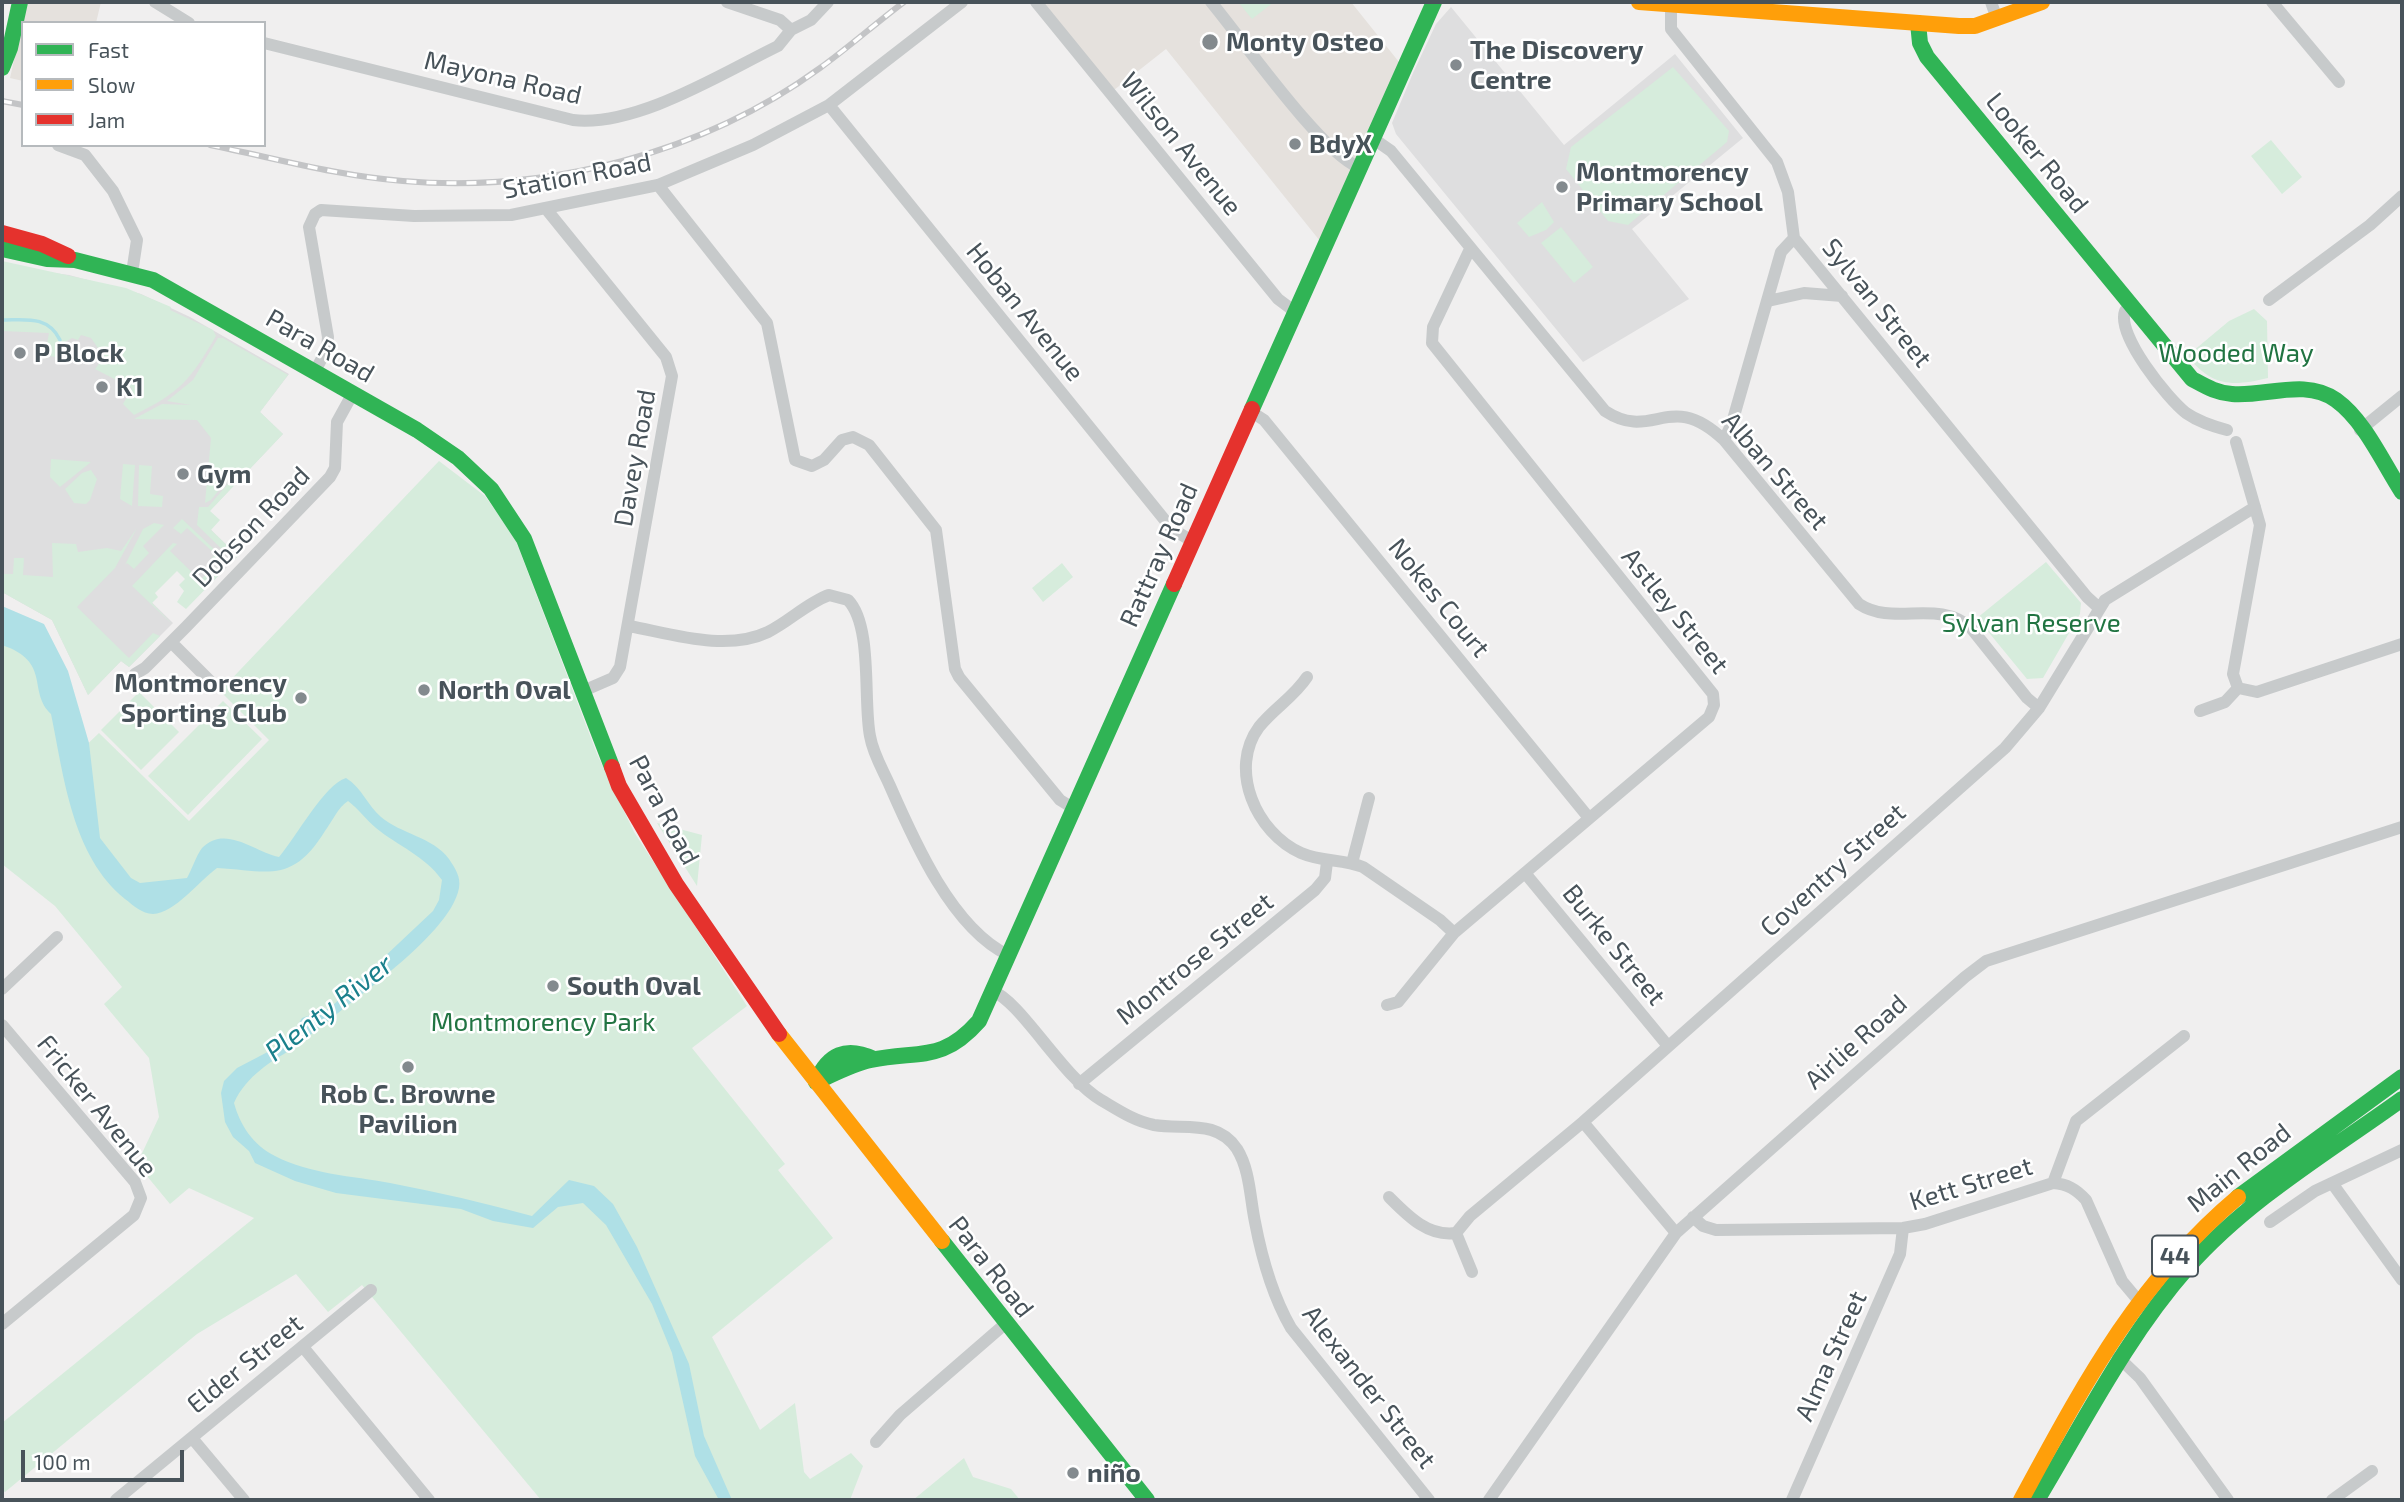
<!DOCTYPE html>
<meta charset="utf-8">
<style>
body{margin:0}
#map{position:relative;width:2404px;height:1502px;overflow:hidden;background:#f0efef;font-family:"Exo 2",sans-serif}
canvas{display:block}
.frame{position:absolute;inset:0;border:4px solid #48535a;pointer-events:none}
.legend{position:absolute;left:21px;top:21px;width:245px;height:126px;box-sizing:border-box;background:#fff;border:2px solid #b6babd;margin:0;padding:9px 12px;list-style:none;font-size:21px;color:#48535a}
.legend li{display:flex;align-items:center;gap:14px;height:35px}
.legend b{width:35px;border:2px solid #b6babd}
.scale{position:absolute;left:21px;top:1450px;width:163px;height:32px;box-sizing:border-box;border:4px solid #48535a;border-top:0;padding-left:9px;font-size:21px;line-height:24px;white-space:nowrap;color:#48535a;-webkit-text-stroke:5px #fff;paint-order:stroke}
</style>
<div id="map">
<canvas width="2404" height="1502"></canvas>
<div class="frame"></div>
<ul class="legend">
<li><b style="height:9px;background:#30b455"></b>Fast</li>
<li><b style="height:9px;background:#ff9f0a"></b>Slow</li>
<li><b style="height:9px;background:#e5322d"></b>Jam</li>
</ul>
<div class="scale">100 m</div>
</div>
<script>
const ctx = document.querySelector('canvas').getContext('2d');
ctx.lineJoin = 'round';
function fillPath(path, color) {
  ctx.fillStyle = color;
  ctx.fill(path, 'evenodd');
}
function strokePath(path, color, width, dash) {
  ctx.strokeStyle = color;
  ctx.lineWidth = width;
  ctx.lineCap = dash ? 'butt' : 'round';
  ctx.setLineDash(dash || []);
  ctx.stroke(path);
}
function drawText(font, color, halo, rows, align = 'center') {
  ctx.font = font + ' "Exo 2",sans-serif';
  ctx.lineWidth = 5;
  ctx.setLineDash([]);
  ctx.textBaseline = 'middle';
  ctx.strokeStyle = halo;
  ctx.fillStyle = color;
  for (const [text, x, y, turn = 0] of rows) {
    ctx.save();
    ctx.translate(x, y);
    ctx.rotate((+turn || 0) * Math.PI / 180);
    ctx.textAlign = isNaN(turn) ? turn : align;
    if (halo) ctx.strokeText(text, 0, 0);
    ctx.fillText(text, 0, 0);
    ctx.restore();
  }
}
fillPath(new Path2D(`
 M27 2H101L96 23H23V81L10 78Z
 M1043 2H1351L1399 62 1320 241 1166 49 1114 90Z`), '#e5e1dd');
fillPath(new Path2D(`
 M1451 7 1564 145 1675 54 1743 138 1632 229 1689 299 1583 362 1396 134 1392 123 1413 73 1436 24Z
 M2 266 69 275 141 294 190 317 289 374 260 412 283 434 201 520 238 556 205 589 169 554 136 587 173 623 129 667 121 661 88 695 52 620 2 592Z`), '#dededf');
fillPath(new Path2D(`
 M1238 2H1274L1252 19Z
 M1673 67 1729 131 1727 142 1628 225 1608 221 1566 169 1571 147Z
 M2271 140 2302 177 2282 194 2251 156Z
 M1542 202 1554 222 1546 230 1529 237 1517 223Z
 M1561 227 1593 267 1574 283 1541 243Z
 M2 261 126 288 171 307 170 310 213 330 216 336C190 380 181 392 134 415L123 404 132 388 95 369 104 357 91 338 81 335 78 340 72 338 65 342V349H60V358L45 355 49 333 2 331Z
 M2254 309 2267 321 2268 378C2231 387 2212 386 2187 356L2229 321Z
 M218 338H223L288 375 260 412 283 434 210 511 220 520 211 530 238 556 233 560 197 525 199 507H208L238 472 235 470 211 500 205 503 211 438 197 420 134 419 162 404 191 405 167 401 193 380Z
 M51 459 91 462 60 487 50 477Z
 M439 461 485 496 514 536 597 754 634 832 747 1006 692 1048 785 1164 778 1170 833 1238 712 1337 760 1430 795 1403 804 1472 810 1479 851 1453 863 1466 850 1500H541L362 1285 328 1312 296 1274 197 1334 5 1492 2 1490V1423L254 1218 189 1188 170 1204 137 1164 159 1117 149 1058 104 1004 122 987 55 906 2 864V632L33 643 76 755 99 733 189 821 269 740 220 691Z
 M123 464 135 465 132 506 120 499Z
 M139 465 152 466 150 494 163 496 162 507 138 506Z
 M91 470 97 479 90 500 86 504 74 503 65 489 82 473Z
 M182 519 230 564 216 560 209 562 215 554 187 528 181 534 173 528Z
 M154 523 164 525 143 546 149 553 134 569 127 563 125 565 143 529Z
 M137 528 115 568 77 607 129 658 153 633 160 636 129 667 121 661 88 695 52 620 2 592V574H13L14 558H24L23 575 53 577 52 543 76 544 78 552 107 548 121 551Z
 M173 543 177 544 170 551 200 580 214 567 223 571 186 609 177 602 184 591 179 585 185 579 177 571 155 593 158 597 152 603 172 624 132 586Z
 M2046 562 2081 603 2080 614 2043 678 2027 679 1977 618Z
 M1062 563 1073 577 1043 602 1032 588Z
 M139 692 179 732 141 770 101 730Z
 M223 701 262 739 188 815 148 776Z
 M657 823 702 835 697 886Z
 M964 1458 973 1477 1011 1489 1020 1500H913Z`), '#d6ecdc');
fillPath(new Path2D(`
 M2 606 44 624 68 671 89 743 100 838 131 878 140 883 187 878C192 869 196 856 202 848 225 824 255 852 279 857 297 836 324 785 346 778 362 788 368 806 381 817 401 834 433 837 449 859 455 868 461 877 459 888 450 938 336 1010 298 1046 272 1060 246 1076 234 1103 240 1125 253 1145 275 1156 309 1174 353 1176 390 1183 438 1192 485 1203 532 1216L569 1180 594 1186 613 1204 637 1247 689 1364 704 1436 732 1500H719L695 1456 672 1353 652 1304 606 1225 583 1203 558 1207 533 1228 493 1221 461 1209 336 1193 295 1181 255 1163 249 1151 233 1137 225 1122 221 1093 224 1081 237 1068 281 1045 291 1036 302 1018 330 1008 433 911 439 900 442 880C425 856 398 846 376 828 366 820 359 809 348 801 338 807 332 822 325 831 292 884 269 871 217 868 199 881 175 913 153 914 142 914 133 905 125 899 72 856 64 777 51 714 27 691 52 662 2 645Z`), '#afe0e6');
strokePath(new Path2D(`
 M2 320C25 320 48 315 60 340`), '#afe0e6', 3.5);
strokePath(new Path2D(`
 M155 2 189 23
 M727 2 780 20 791 30
 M1036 2 1278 299 1294 311
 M1211 2C1242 39 1320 151 1358 167
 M1991 2 1997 19
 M2272 2 2339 82
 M1671 5V29L1777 162 1788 192 1794 238 2087 597 2098 607
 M264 43 573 120C634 127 716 77 770 50L778 46 791 30 811 20 828 2
 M829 105 1172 529 1192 541
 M1371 137 1391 151 1605 411C1654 443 1669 388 1724 440L1859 604C1894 627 1937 598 1971 628L2027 698 2039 708
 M58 145 85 155 113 191 137 240 132 273
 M658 185 767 323 795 460 812 466 824 460 842 440 853 437 869 445 936 530 955 669 959 677 1060 800 1073 808
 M547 210 666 357 672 376 620 667 613 678 583 691
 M2269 300 2370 225 2402 196
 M1768 301 1804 293 1842 296
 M2131 307 2125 311C2116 335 2168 399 2186 413 2199 422 2212 426 2227 430
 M315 371 327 349 328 337 309 227 315 214 321 210 414 216 511 215 658 185 753 145 829 105 962 2
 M1250 411 1264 420 1589 818
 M2360 430 2402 396
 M1724 440 1732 423 1781 252 1794 238
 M2236 442 2260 525 2233 674 2238 688
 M629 626C672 634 726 652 768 632 790 621 807 603 829 595L848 600C873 626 863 701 870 736 873 754 883 770 890 786 914 841 952 928 1008 955
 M171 642 212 683
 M135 674 145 668 186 627 330 477 335 468 337 422 353 393
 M1307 677C1294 697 1274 708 1259 727 1228 769 1256 833 1301 853 1322 862 1342 859 1363 867L1440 920 1454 933
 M2238 688 2257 692 2402 644
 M2200 711 2225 702 2238 688
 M1352 863 1369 798
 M1525 873 1668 1046
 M2 989 57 937
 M992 991C1020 1000 1063 1078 1101 1100 1118 1110 1134 1121 1154 1125 1184 1130 1217 1119 1237 1149 1250 1170 1250 1198 1255 1222 1262 1259 1272 1295 1291 1328L1429 1500
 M1387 1005 1398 1002 1454 933 1709 717 1714 705 1713 694 1432 343 1433 327 1470 249
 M2 1025 135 1182 141 1198 134 1215 2 1324
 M1079 1084 1315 890 1325 878 1327 862
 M1583 1122 1676 1233
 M2053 1183 2076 1121 2184 1036
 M2332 1183 2402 1280
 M1389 1197C1408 1216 1428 1237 1456 1233
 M1693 1217 1703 1226 1716 1230 1903 1228 1925 1224 2053 1183C2067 1184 2076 1189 2086 1200L2122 1281 2143 1306
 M2270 1222 2315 1191 2402 1150
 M1472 1272 1456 1233 1470 1216 1583 1122 2005 748 2039 708 2105 600 2255 507
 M303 1347 429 1500
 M2118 1357 2140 1378 2228 1500
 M192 1438 244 1500
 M876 1442 900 1415 1005 1324
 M116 1500 371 1290
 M1489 1500 1676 1233 1965 977 1986 961 2402 827
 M1792 1500 1900 1254 1903 1228
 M2332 1500 2372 1471`), '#c7cacb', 12);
strokePath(new Path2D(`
 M1918 23 1920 43 1927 57 2192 379C2205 386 2216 393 2232 394 2266 397 2305 378 2336 400 2365 421 2383 463 2402 492
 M2 68 10 48 20 2
 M2 249 47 259 75 260 153 280 417 430 458 458 491 489 524 539 612 767
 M1252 409 1434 2
 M816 1082C834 1074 852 1064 871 1060 920 1050 942 1063 979 1021L1174 584
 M816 1082C828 1054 846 1046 874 1059
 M2238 1197 2402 1077
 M942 1241 1147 1500
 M2037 1500C2084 1422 2127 1336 2188 1267 2247 1200 2330 1151 2402 1099`), '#30b455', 16);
strokePath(new Path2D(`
 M1639 2 1959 26H1975L2042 2
 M779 1034 942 1241
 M2021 1500C2083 1386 2137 1282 2238 1197`), '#ff9f0a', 16);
strokePath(new Path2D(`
 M2 233 42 244 68 256
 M1174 584 1252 409
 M612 767 619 786 676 884 779 1034`), '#e5322d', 16);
const rail = new Path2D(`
 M2 101 23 105
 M210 145C274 158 338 176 403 181 548 193 702 154 820 68 849 47 876 23 904 2`);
strokePath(rail, '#c3c4c6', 6);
strokePath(rail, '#fff', 3.5, [10]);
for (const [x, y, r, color] of [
 [1210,42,9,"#838a8e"],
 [1456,65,7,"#838a8e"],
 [1295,144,7,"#838a8e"],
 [1562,187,7,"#838a8e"],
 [20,353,7,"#838a8e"],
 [102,387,7,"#838a8e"],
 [183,474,7,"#838a8e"],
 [424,690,7,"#838a8e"],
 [301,698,7,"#838a8e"],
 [553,986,7,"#838a8e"],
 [408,1067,7,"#838a8e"],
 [1073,1473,7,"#838a8e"]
]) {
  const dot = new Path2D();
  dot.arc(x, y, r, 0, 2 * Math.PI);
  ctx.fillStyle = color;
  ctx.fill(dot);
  strokePath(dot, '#fff', 2.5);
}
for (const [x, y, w] of [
 [2175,1256,46]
]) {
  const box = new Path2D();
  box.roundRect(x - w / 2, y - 20.5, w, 41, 5);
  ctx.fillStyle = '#fff';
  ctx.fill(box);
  strokePath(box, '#48535a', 2);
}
drawText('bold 24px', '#48535a', null, [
 ["44",2175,1256]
]);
drawText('bold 26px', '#48535a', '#fff', [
 ["Monty Osteo",1226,42],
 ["The Discovery",1470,50],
 ["Centre",1470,80],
 ["BdyX",1309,144],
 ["Montmorency",1576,172],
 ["Primary School",1576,202],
 ["P Block",34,353],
 ["K1",116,387],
 ["Gym",197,474],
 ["Montmorency",287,683,"right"],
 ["Sporting Club",287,713,"right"],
 ["North Oval",438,690],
 ["South Oval",567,986],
 ["Rob C. Browne",408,1094,"center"],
 ["Pavilion",408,1124,"center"],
 ["niño",1087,1473]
], 'left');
drawText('26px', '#48535a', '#fff', [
 ["Mayona Road",503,78,13],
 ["Wilson Avenue",1181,144,51],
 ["Looker Road",2037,153,51],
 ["Station Road",577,176,-11],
 ["Sylvan Street",1877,303,51],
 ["Hoban Avenue",1025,312,51],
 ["Para Road",320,346,30],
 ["Davey Road",635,458,-80],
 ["Alban Street",1775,471,49],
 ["Dobson Road",251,527,-46],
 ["Rattray Road",1159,555,-66],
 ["Nokes Court",1439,598,51],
 ["Astley Street",1675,611,51],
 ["Para Road",664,810,62],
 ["Coventry Street",1833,870,-42],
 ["Burke Street",1614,945,51],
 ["Montrose Street",1195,959,-39],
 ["Airlie Road",1856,1042,-42],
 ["Fricker Avenue",97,1106,51],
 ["Main Road",2239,1168,-39],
 ["Kett Street",1971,1184,-17],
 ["Para Road",991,1267,52],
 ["Alma Street",1831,1356,-66],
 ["Elder Street",245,1364,-39],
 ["Alexander Street",1369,1387,52]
]);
drawText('26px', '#217442', '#fff', [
 ["Wooded Way",2236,353],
 ["Sylvan Reserve",2031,623],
 ["Montmorency Park",543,1022]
]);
drawText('italic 28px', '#1a808c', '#fff', [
 ["Plenty River",329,1008,-38]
]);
</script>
